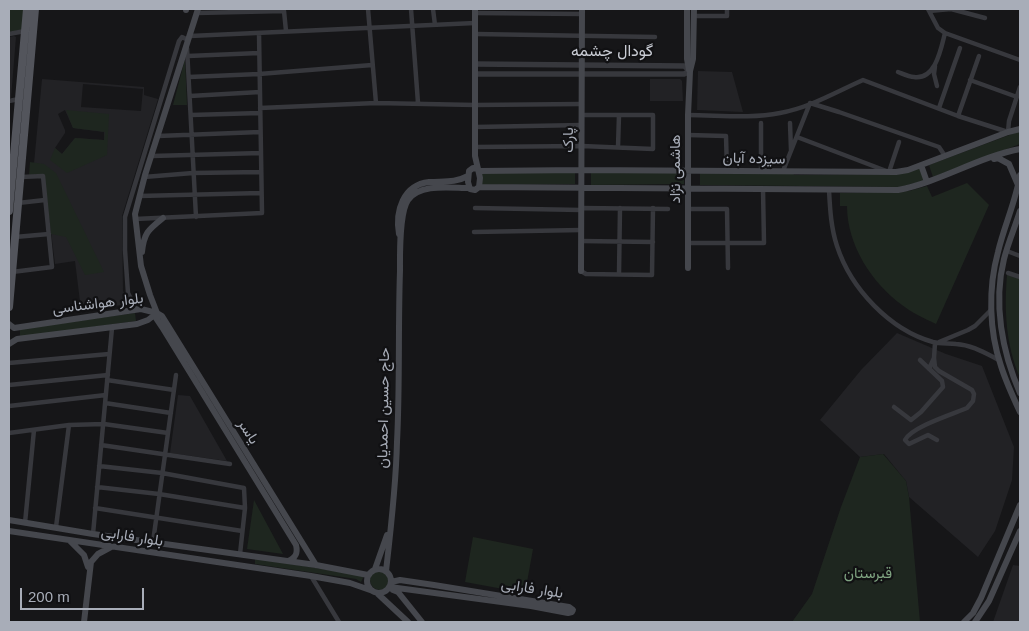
<!DOCTYPE html>
<meta charset="utf-8">
<style>
body{margin:0}
#map{position:relative;width:1029px;height:631px;overflow:hidden;background:#161618;font-family:Arial,sans-serif}
canvas{display:block}
.frame{position:absolute;inset:0;border:10px solid #a8adb8;pointer-events:none}
.scale{position:absolute;left:20px;top:588px;width:124px;height:22px;box-sizing:border-box;border:2px solid #a8adb8;border-top:0;padding-left:6px;font-size:15px;line-height:18px;white-space:nowrap;color:#a8adb8;-webkit-text-stroke:4px #111113;paint-order:stroke}
</style>
<div id="map">
<canvas width="1029" height="631"></canvas>
<div class="frame"></div>
<div class="scale">200 m</div>
</div>
<script>
const ctx = document.querySelector('canvas').getContext('2d');
ctx.lineJoin = 'round';
function fillPath(path, color) {
  ctx.fillStyle = color;
  ctx.fill(path, 'evenodd');
}
function strokePath(path, color, width, dash) {
  ctx.strokeStyle = color;
  ctx.lineWidth = width;
  ctx.lineCap = dash ? 'butt' : 'round';
  ctx.setLineDash(dash || []);
  ctx.stroke(path);
}
function drawText(font, color, halo, rows, align = 'center') {
  ctx.font = font + ' Arial,Vazirmatn,sans-serif';
  ctx.lineWidth = 4.5;
  ctx.setLineDash([]);
  ctx.textBaseline = 'middle';
  ctx.strokeStyle = halo;
  ctx.fillStyle = color;
  for (const [text, x, y, turn = 0] of rows) {
    ctx.save();
    ctx.translate(x, y);
    ctx.rotate((+turn || 0) * Math.PI / 180);
    ctx.textAlign = isNaN(turn) ? turn : align;
    if (halo) ctx.strokeText(text, 0, 0);
    ctx.fillText(text, 0, 0);
    ctx.restore();
  }
}
fillPath(new Path2D(`
 M14 36 16 37 11 98 9 99V37Z
 M698 71 732 72 743 112 697 110Z
 M42 79 144 87V95L158 99 122 216 123 291 130 304 81 310 75 261 55 264 44 174H33ZM83 84 143 89 141 111 81 107ZM65 110 73 128 104 132V140L75 138 62 154 55 148 65 133V130L58 114Z
 M650 79H680L682 81 683 101H650Z
 M897 333 946 354 982 366 1014 447 1012 480 995 531 978 557 909 497 906 481 884 454 860 457 820 420 861 370Z
 M178 395 190 396 227 461 170 453Z
 M1013 565 1020 566V622H993Z`), '#222225');
fillPath(new Path2D(`
 M9 9H24L22 30 9 32Z
 M185 59 187 105H173Z
 M66 110 109 114 107 155 67 173 50 160 55 148 62 154 75 138 104 140 105 132 73 128Z
 M1020 131V144L933 177 929 165Z
 M30 162 44 164 56 173 104 272 85 275 66 237 51 234 44 174 29 175Z
 M920 168 924 181 899 187 700 185V172L793 173 794 175 897 174Z
 M575 171V184L482 185V172Z
 M684 171V184L591 185V172Z
 M967 183 989 205 936 324C924 318 912 313 902 305 872 283 847 245 847 206H840V193L909 191 927 186 932 197Z
 M1007 275 1020 279V378C1006 345 1004 311 1007 275Z
 M135 313 136 321 20 337V329Z
 M883 454 906 481 909 497 920 622H792L812 594 841 507 860 457Z
 M254 500 283 554 247 549Z
 M473 537 533 549 525 593 465 582Z
 M255 558 364 576 361 582 356 579 255 564Z
 M370 580a10 10 0 1 1 20 0a10 10 0 1 1-20 0Z`), '#1e261f');
strokePath(new Path2D(`
 M368 9 376 103
 M411 9 418 103
 M433 9 435 25
 M928 9 938 28 945 33 1020 60
 M929 11 951 9 985 18
 M197 13 284 11 286 31
 M475 13 582 14
 M694 16H727V9
 M9 34 25 31
 M476 34 655 37
 M190 36 475 23
 M187 48 196 217
 M188 56 259 53
 M935 66 934 74 937 86
 M898 72C903 74 909 77 914 77 936 80 941 48 945 33
 M189 77 259 74 372 65
 M970 80 1017 97
 M190 96 260 92
 M9 101 19 99
 M260 108 376 103 475 105 581 104
 M939 108 960 48
 M191 115 260 113
 M688 115C718 115 751 119 780 113 809 108 836 92 863 80L958 116 1008 132 1009 121 1020 87
 M958 116 979 56
 M790 123 791 150
 M475 127 582 125
 M688 135 726 136 727 171
 M158 136 260 132
 M797 137 889 172 899 142
 M475 147 582 146 653 149V115H582
 M618 147 619 115
 M152 156 261 153
 M761 171V123
 M783 171 810 103 839 112 939 147 945 156
 M144 177 193 173 261 172
 M829 190C830 209 831 228 837 246 851 289 890 330 933 342 941 344 949 343 956 344 972 345 985 353 999 360
 M139 196 261 193
 M18 203 45 200
 M475 208 581 210
 M581 208 668 209
 M688 209H727L728 268
 M135 219 262 213 259 33
 M474 232 581 230
 M15 237 49 234
 M581 241 653 242
 M688 243H764L763 189
 M1007 251 1020 256
 M581 271 586 274 652 275 653 208
 M12 272 52 267 43 176 21 177
 M1008 273 1020 277
 M619 274 620 208
 M136 309 128 293 125 250V217L179 41 182 37 188 40
 M939 342 968 330 975 326 992 309
 M934 358 935 367 939 371 972 390 974 394 973 401 967 408C953 414 911 427 905 440L909 444 928 435 937 440
 M9 363 109 354
 M929 369 934 358 935 343
 M107 380 174 390
 M9 385 108 375
 M105 403 171 413
 M9 406 106 395
 M894 407 911 420 921 412 943 387 942 381 920 360
 M9 433 69 425 104 424 168 433
 M101 445 230 464
 M99 466 162 473 244 488 245 508 240 554
 M97 487 159 494 245 508
 M95 508 242 531
 M25 523 34 430
 M56 527 69 425
 M93 534 112 328
 M153 542 176 375
 M311 576 339 622`), '#37383d', 4.5);
strokePath(new Path2D(`
 M475 74H684L690 71 684 66 475 64`), '#37383d', 5.5);
strokePath(new Path2D(`
 M475 9V156L478 169
 M687 9V59L689 70
 M186 10V9
 M994 159 998 158 1009 164 1018 185
 M921 165 927 182
 M473 168 478 169 480 178 479 187 475 190 470 189 468 182 469 171Z
 M479 171 581 170 896 172 908 170 1008 132 1020 129
 M1020 175C1016 201 1004 226 998 252 988 288 989 331 1001 366 1006 382 1013 397 1020 412
 M479 187 898 190C940 182 978 157 1020 149
 M1020 211C1015 227 1008 243 1004 259 993 303 1002 352 1020 393
 M399 234C395 211 403 185 429 182 444 181 455 183 468 176
 M142 252C144 233 148 230 163 218
 M688 268V115L690 71 693 59 694 9
 M581 271 582 9
 M157 313 150 295 141 266 135 214 145 175 198 9
 M9 324 14 328 141 309 157 313
 M9 344 17 339 137 324 148 320 157 313
 M9 520 93 534 316 565 368 575
 M9 531 311 576 350 583 370 590
 M70 541 84 555 88 567
 M288 561C296 558 298 553 296 545L162 327 156 318 157 313 162 316 167 324 316 565
 M367 581a12 12 0 1 1 24 0a12 12 0 1 1-24 0Z
 M375 569 387 535
 M386 571C391 528 396 486 397 442 400 385 398 328 400 271 400 255 399 213 408 200 420 183 451 188 469 188
 M390 587 531 606 568 613 572 612 573 610 569 607 434 585 400 580 391 582
 M393 590 398 592 422 622
 M378 594 408 622
 M84 622 91 562 98 554 111 547
 M964 622 973 613 981 598 1020 505
 M975 622 989 601 1020 531`), '#45474d', 6);
strokePath(new Path2D(`
 M9 211 27 9
 M9 307 35 9`), '#53555c', 8);
drawText('15px', '#a8adb8', '#111113', [
 ["پارک",569,140,-90],
 ["سیزده آبان",754,159,1],
 ["هاشمی نژاد",676,169,-90],
 ["بلوار هواشناسی",98,304,-7],
 ["حاج حسین احمدیان",384,408,-89],
 ["یاسر",248,432,58],
 ["بلوار فارابی",132,537,9],
 ["بلوار فارابی",532,589,9]
]);
drawText('15px', '#7fa381', '#111113', [
 ["قبرستان",868,574]
]);
drawText('16px', '#c9ccd4', '#111113', [
 ["گودال چشمه",612,52]
]);
</script>
